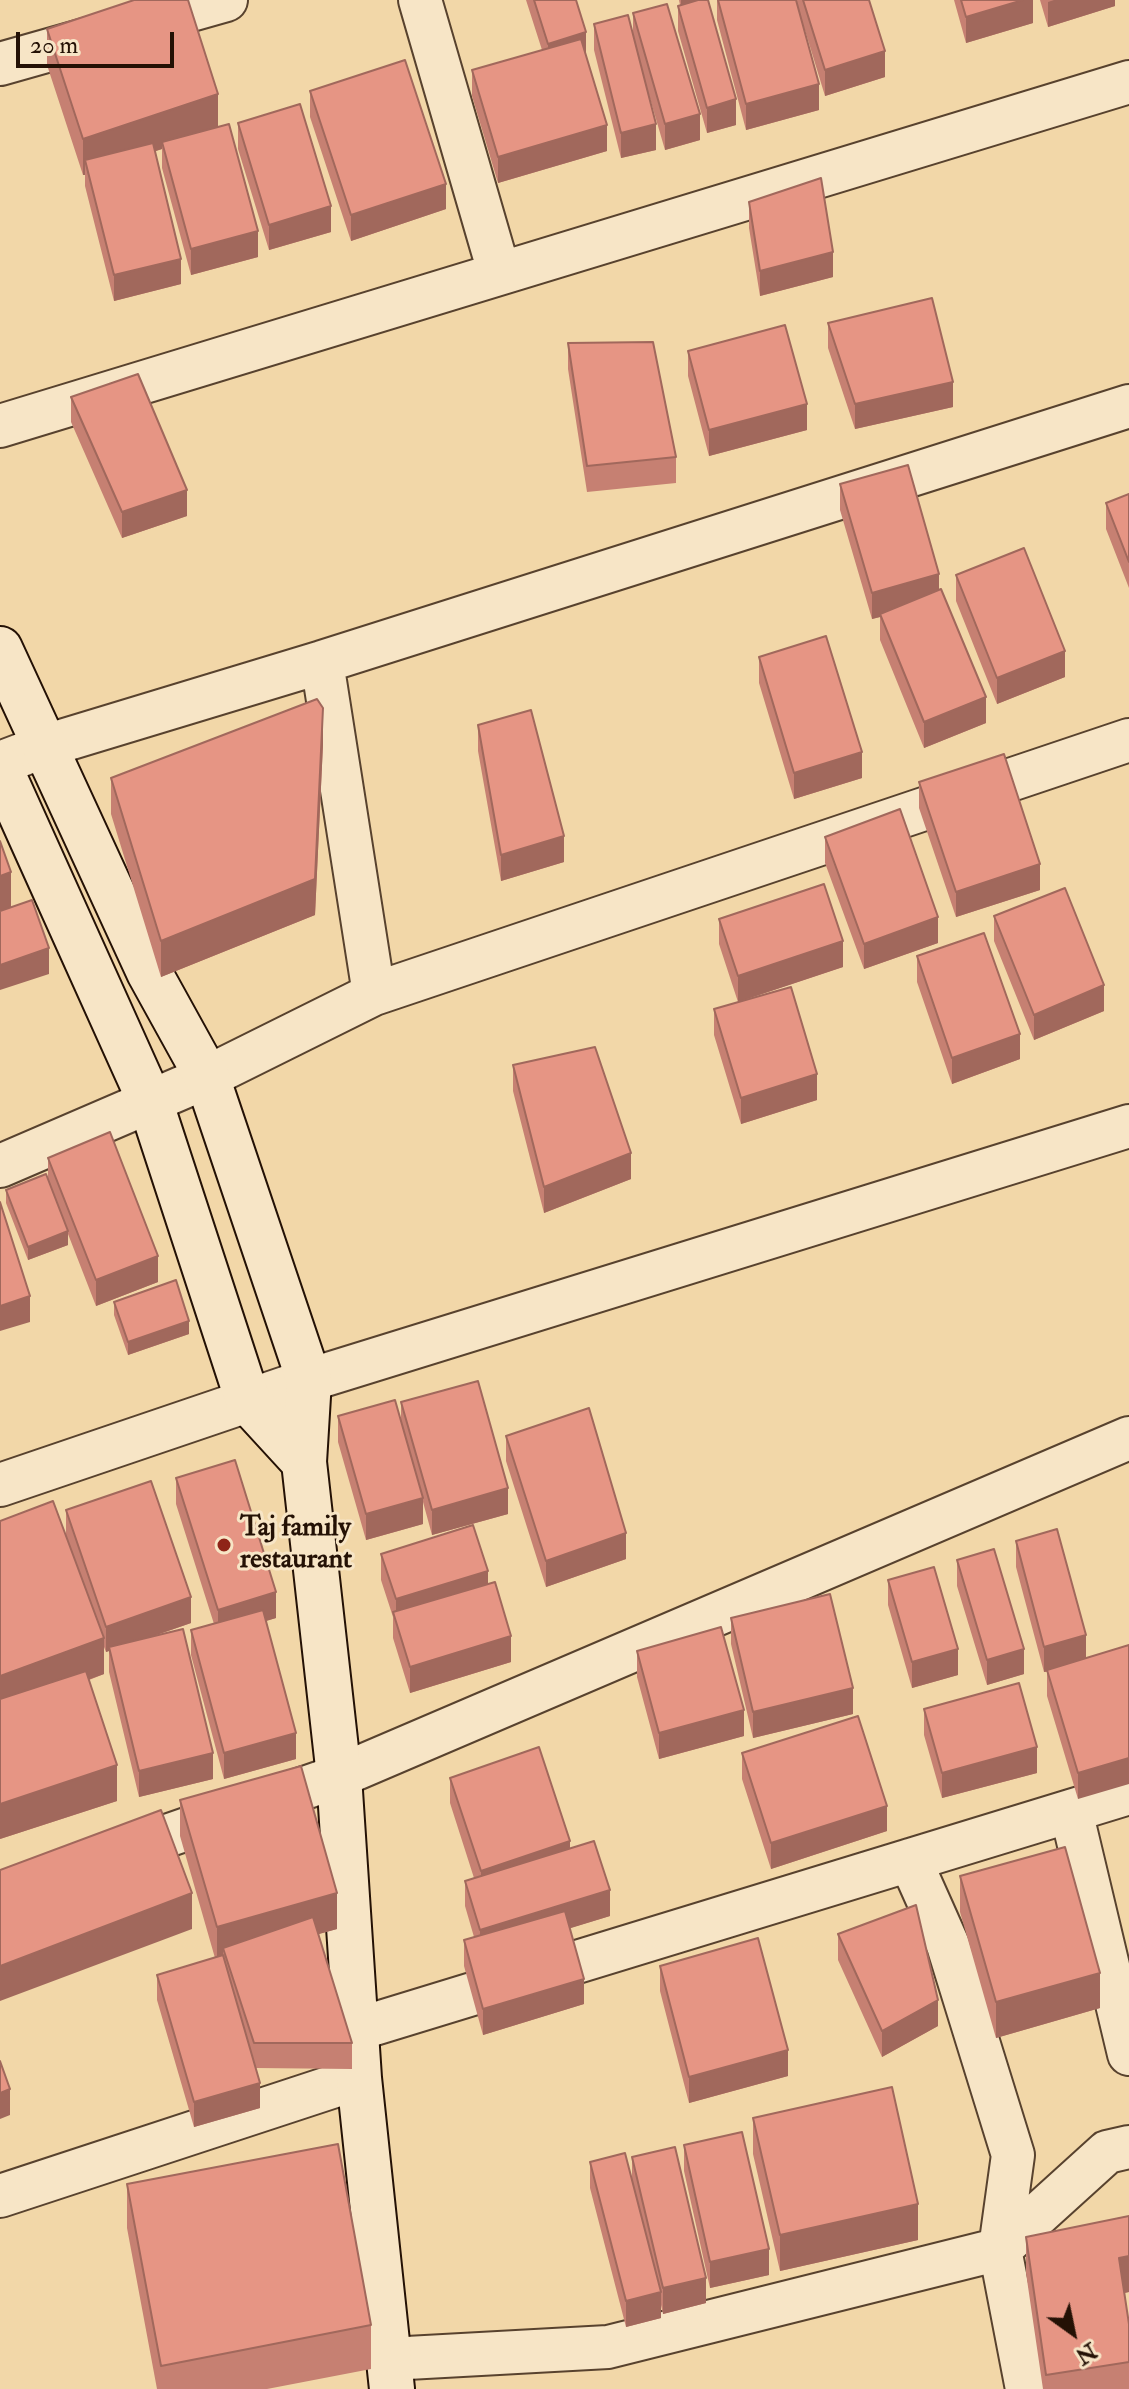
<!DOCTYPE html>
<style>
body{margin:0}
#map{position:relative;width:1129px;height:2389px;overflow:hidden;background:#f2d7a8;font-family:"IM FELL Double Pica",serif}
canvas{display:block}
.north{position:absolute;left:1033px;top:2293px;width:80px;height:80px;-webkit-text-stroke:6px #f7e5c6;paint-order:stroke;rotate:147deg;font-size:22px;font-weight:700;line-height:32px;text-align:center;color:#241105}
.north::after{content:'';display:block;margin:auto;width:28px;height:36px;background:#241105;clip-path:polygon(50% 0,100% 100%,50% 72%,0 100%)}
.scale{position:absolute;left:16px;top:32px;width:158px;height:36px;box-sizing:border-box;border:4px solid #241105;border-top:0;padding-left:10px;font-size:24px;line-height:28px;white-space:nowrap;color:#241105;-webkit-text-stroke:6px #f7e5c6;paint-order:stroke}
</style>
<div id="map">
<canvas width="1129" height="2389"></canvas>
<div class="north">N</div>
<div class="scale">20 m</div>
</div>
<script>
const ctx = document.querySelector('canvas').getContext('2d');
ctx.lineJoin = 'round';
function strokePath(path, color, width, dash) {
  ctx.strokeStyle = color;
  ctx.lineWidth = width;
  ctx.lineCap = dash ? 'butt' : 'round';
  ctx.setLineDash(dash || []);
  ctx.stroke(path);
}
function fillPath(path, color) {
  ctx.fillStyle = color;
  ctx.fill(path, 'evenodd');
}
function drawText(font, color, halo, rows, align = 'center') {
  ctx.font = font + ' "IM FELL Double Pica",serif';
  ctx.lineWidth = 6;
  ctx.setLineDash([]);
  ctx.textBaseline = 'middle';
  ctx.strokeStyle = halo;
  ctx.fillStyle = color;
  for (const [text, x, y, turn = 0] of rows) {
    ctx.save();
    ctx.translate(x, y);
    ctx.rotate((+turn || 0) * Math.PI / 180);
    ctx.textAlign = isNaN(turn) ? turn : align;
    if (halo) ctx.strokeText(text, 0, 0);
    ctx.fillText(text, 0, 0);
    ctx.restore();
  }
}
const street = new Path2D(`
 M420 0 499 272
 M0 64 226 0
 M1129 406 322 662 374 994 1129 740
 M0 426 1129 82
 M0 763 45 746 322 662
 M0 1166 207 1077 374 994
 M0 1485 309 1380 1129 1126
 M1071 1811 1129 2054
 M115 1854 339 1776 1129 1438
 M910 1860 948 1945 1013 2155 1000 2249 1027 2389
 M358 2029 1129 1793
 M0 2196 359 2078
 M389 2359 608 2347 1000 2249 1107 2152 1129 2147`);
const secondary = new Path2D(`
 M0 649 149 972 207 1077 309 1380 304 1462 339 1776 359 2078 392 2389
 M0 768 150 1101 248 1401 304 1462`);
strokePath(street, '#58422e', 46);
strokePath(secondary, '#241105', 48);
strokePath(street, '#f7e5c6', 42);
strokePath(secondary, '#f7e5c6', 44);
fillPath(new Path2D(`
 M526 0H576L586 55 607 151 498 183 472 96V70L542 50Z
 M679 0H708L736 125 707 133 678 31V6L680 5Z
 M717 0H869L885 77 825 96 804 27 819 110 746 130 717 20Z
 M954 0H1033V23L966 43Z
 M1040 0H1115V6L1048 27Z
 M633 13 700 140 665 150 642 71 656 150 621 158 594 50V24L633 34Z
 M47 29 218 127 258 257 191 275 162 168V149L155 151 181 284 114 301 85 186V175H83L47 65Z
 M310 91 446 209 351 241 310 117Z
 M238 123 331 232 269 250 238 149Z
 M749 202 833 277 760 296 749 228Z
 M828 323 953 407 855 429 828 348Z
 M568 343 676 457V483L587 492 568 369Z
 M688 351 807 430 709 456 688 376Z
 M71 397 187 516 122 538 71 422Z
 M840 484 939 590 986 723 924 748 880 640V617L872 619 840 510Z
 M1129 494V588L1106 529V503Z
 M956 575 1065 677 997 704 956 601Z
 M759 657 862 778 794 799 759 683Z
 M478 725 564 862 501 881 478 751Z
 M323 744 315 915 161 977 111 814V778Z
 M919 782 1040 890 956 917 919 808Z
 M825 837 938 943 864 969 825 863Z
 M994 916 1104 1011 1034 1040 994 941Z
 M719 919 843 967 738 1002 719 944Z
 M917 956 1020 1059 952 1084 917 982Z
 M714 1009 817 1100 741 1124 714 1035Z
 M513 1065 631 1179 544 1213 513 1091Z
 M48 1158 158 1282 96 1306 68 1234V1245L28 1260 6 1203V1190L48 1180Z
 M114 1302 189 1334 128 1355 114 1315Z
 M401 1402 508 1514 432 1535 423 1502V1524L366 1540 338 1442V1416L401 1422Z
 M506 1436 626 1559 546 1587 506 1461Z
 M176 1478 276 1618 265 1621 296 1759 224 1779 191 1655V1630L214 1624 176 1504Z
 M66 1510 191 1623 154 1636 213 1779 139 1797 109 1672V1651L106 1652 104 1647V1674L89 1680 117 1801 0 1839 66 1535Z
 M1016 1541 1086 1635 1078 1799 1047 1696V1672H1044L1016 1567Z
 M381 1554 488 1584 511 1662 410 1693 393 1638V1617L381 1580Z
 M957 1560 1024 1674 987 1685 957 1586Z
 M888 1580 958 1675 912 1688 888 1605Z
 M731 1618 853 1714 753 1738 731 1644Z
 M637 1651 744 1736 659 1759 637 1677Z
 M924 1709 1037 1773 942 1798 924 1735Z
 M742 1753 887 1831 771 1869 742 1779Z
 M450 1778 570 1848 610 1916 570 1928 584 2004 483 2035 464 1966V1940L474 1937 465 1906V1881L474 1878 450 1803Z
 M180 1800 337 1929 318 1934 352 2043V2069L256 2068 260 2108 194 2127 157 2000V1975L215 1958 180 1836Z
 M960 1876 1100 2008 996 2038 960 1912Z
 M838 1934 938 2026 882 2057 838 1960Z
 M660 1966 788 2076 689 2103 660 1991Z
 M753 2118 918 2240 780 2271 753 2154Z
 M684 2145 769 2275 710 2288 684 2171Z
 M632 2157 706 2303 663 2314 661 2305V2318L626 2327 590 2188V2162L632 2180Z
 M127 2184 371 2325V2369L267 2389H157L127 2228Z
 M1129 2216V2292L1124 2293 1129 2324V2389H1043L1026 2273V2237Z`), '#c68072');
fillPath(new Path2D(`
 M681 0H701L681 6Z
 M1023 0H1033V23L966 43V17Z
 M1054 0H1115V6L1048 27V2Z
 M586 32V58L548 70V44Z
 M885 51V77L825 96V70Z
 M819 84V110L746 130V104Z
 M218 94V130L162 142V149L88 174 85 160V175H83V139Z
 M736 99V125L707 133V108Z
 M700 114V140L665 150V124Z
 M656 124V150L621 158V133Z
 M607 125V151L498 183V157Z
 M446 184V209L351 241V215Z
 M331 206V232L269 250V225Z
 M258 231V257L191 275V249Z
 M833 252V277L760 296V271Z
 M181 259V284L114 301V275Z
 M953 382V407L855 429V404Z
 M807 404V430L709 456V430Z
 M187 490V516L122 538V512Z
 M939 574V600L880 614V617L872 619V593Z
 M1065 651V677L997 704V678Z
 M986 697V723L924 748V722Z
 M323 708V744L315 915 161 977V941Z
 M862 752V778L794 799V773Z
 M564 836V862L501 881V855Z
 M1040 864V890L956 917V892Z
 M11 872V908L0 912V876Z
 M938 917V943L864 969V944Z
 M843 941V967L738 1002V976Z
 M49 948V974L0 990V965Z
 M1104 985V1011L1034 1040V1015Z
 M1020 1034V1059L952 1084V1058Z
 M817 1074V1100L741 1124V1098Z
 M631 1153V1179L544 1213V1187Z
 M68 1231V1245L28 1260V1247Z
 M158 1256V1282L96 1306V1280Z
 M30 1296V1322L0 1331V1306Z
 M189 1321V1334L128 1355V1342Z
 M508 1488V1514L432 1535V1510Z
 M423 1498V1524L366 1540V1514Z
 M626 1533V1559L546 1587V1561Z
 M488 1571V1596L396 1620V1599Z
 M276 1592V1618L218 1636V1610Z
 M191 1597V1623L110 1651 109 1647V1651L106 1652V1627Z
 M1086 1635V1661L1044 1672V1647Z
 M511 1636V1662L410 1693V1667Z
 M104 1638V1674L0 1712V1676Z
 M958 1649V1675L912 1688V1662Z
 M1024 1649V1674L987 1685V1660Z
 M853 1688V1714L753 1738V1712Z
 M744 1710V1736L659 1759V1733Z
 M296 1733V1759L224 1779V1753Z
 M1037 1747V1773L942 1798V1773Z
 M213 1753V1779L139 1797V1771Z
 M1129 1758V1784L1078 1799V1773Z
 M117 1765V1801L0 1839V1804Z
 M887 1806V1831L771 1869V1843Z
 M570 1841V1867L481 1897V1871Z
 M610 1890V1916L480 1956V1930Z
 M192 1893V1929L0 2001V1966Z
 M337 1893V1929L227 1960 223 1948V1961L217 1963V1927Z
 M1100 1973V2008L996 2038V2002Z
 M584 1979V2004L483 2035V2009Z
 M938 2000V2026L882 2057V2031Z
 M788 2050V2076L689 2103V2077Z
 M260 2083V2108L194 2127V2102Z
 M10 2089V2115L0 2119V2093Z
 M918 2204V2240L780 2271V2235Z
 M769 2249V2275L710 2288V2262Z
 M1129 2256V2292L1119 2294V2258Z
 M706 2278V2303L663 2314V2288Z
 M661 2292V2318L626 2327V2301Z`), '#a1685c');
const building = new Path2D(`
 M134 0H188L218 94 83 139 47 29Z
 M534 0H576L586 32 548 44Z
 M698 0H708L736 99 707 108 678 6Z
 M718 0H796L819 84 746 104Z
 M803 0H869L885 51 825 70Z
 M961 0H1023L966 17Z
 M667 4 700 114 665 124 633 13Z
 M628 15 656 124 621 133 594 24Z
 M581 39 607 125 498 157 472 70Z
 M405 60 446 184 351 215 310 91Z
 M300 104 331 206 269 225 238 123Z
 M229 124 258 231 191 249 162 142Z
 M153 143 181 259 114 275 85 160Z
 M821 178 833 252 760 271 749 202Z
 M932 298 953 382 855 404 828 323Z
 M785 325 807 404 709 430 688 351Z
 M653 342 676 457 587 466 568 343Z
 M138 374 187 490 122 512 71 397Z
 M908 465 939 574 872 593 840 484Z
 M1129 494V562L1106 503Z
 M1024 548 1065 651 997 678 956 575Z
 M941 589 986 697 924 722 880 614Z
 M826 636 862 752 794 773 759 657Z
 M317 699 323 708 315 879 161 941 111 778Z
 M531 710 564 836 501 855 478 725Z
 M1004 754 1040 864 956 892 919 782Z
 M900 809 938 917 864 944 825 837Z
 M0 841 11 872 0 876Z
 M824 884 843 941 738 976 719 919Z
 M1065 888 1104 985 1034 1015 994 916Z
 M32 900 49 948 0 965V911Z
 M984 933 1020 1034 952 1058 917 956Z
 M791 987 817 1074 741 1098 714 1009Z
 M595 1047 631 1153 544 1187 513 1065Z
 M110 1132 158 1256 96 1280 48 1158Z
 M46 1174 68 1231 28 1247 6 1190Z
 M0 1202 30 1296 0 1306Z
 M176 1280 189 1321 128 1342 114 1302Z
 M478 1381 508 1488 432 1510 401 1402Z
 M395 1400 423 1498 366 1514 338 1416Z
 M589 1408 626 1533 546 1561 506 1436Z
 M235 1460 276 1592 218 1610 176 1478Z
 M151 1481 191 1597 106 1627 66 1510Z
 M53 1501 104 1638 0 1676V1521Z
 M473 1525 488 1571 396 1599 381 1554Z
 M1057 1529 1086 1635 1044 1647 1016 1541Z
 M994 1549 1024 1649 987 1660 957 1560Z
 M934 1567 958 1649 912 1662 888 1580Z
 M495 1582 511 1636 410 1667 393 1612Z
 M830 1594 853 1688 753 1712 731 1618Z
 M263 1610 296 1733 224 1753 191 1630Z
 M721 1627 744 1710 659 1733 637 1651Z
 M183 1629 213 1753 139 1771 109 1647Z
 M1129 1645V1758L1078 1773 1047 1670Z
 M86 1671 117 1765 0 1804V1699Z
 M1019 1683 1037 1747 942 1773 924 1709Z
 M858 1716 887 1806 771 1843 742 1753Z
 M539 1747 570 1841 481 1871 450 1778Z
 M301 1766 337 1893 217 1927 180 1800Z
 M161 1810 192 1893 0 1966V1870Z
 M594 1841 610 1890 480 1930 465 1881Z
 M1065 1847 1100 1973 996 2002 960 1876Z
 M916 1905 938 2000 882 2031 838 1934Z
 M565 1911 584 1979 483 2009 464 1940Z
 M313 1917 352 2043H254L223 1948Z
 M758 1938 788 2050 689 2077 660 1966Z
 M223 1955 260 2083 194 2102 157 1975Z
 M0 2061 10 2089 0 2093Z
 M892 2087 918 2204 780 2235 753 2118Z
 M742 2132 769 2249 710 2262 684 2145Z
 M338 2144 371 2325 161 2366 127 2184Z
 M675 2147 706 2278 663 2288 632 2157Z
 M625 2153 661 2292 626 2301 590 2162Z
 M1129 2216V2256L1119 2258 1129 2324V2362L1046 2375 1026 2237Z`);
fillPath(building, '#e69584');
strokePath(building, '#a1685c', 2);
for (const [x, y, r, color] of [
 [224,1545,8,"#8f2418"]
]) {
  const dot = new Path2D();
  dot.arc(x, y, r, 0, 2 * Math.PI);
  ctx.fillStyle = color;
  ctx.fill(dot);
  strokePath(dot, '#f7e5c6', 3);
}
drawText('bold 28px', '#241105', '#f7e5c6', [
 ["Taj family",240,1529],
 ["restaurant",240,1561]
], 'left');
</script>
